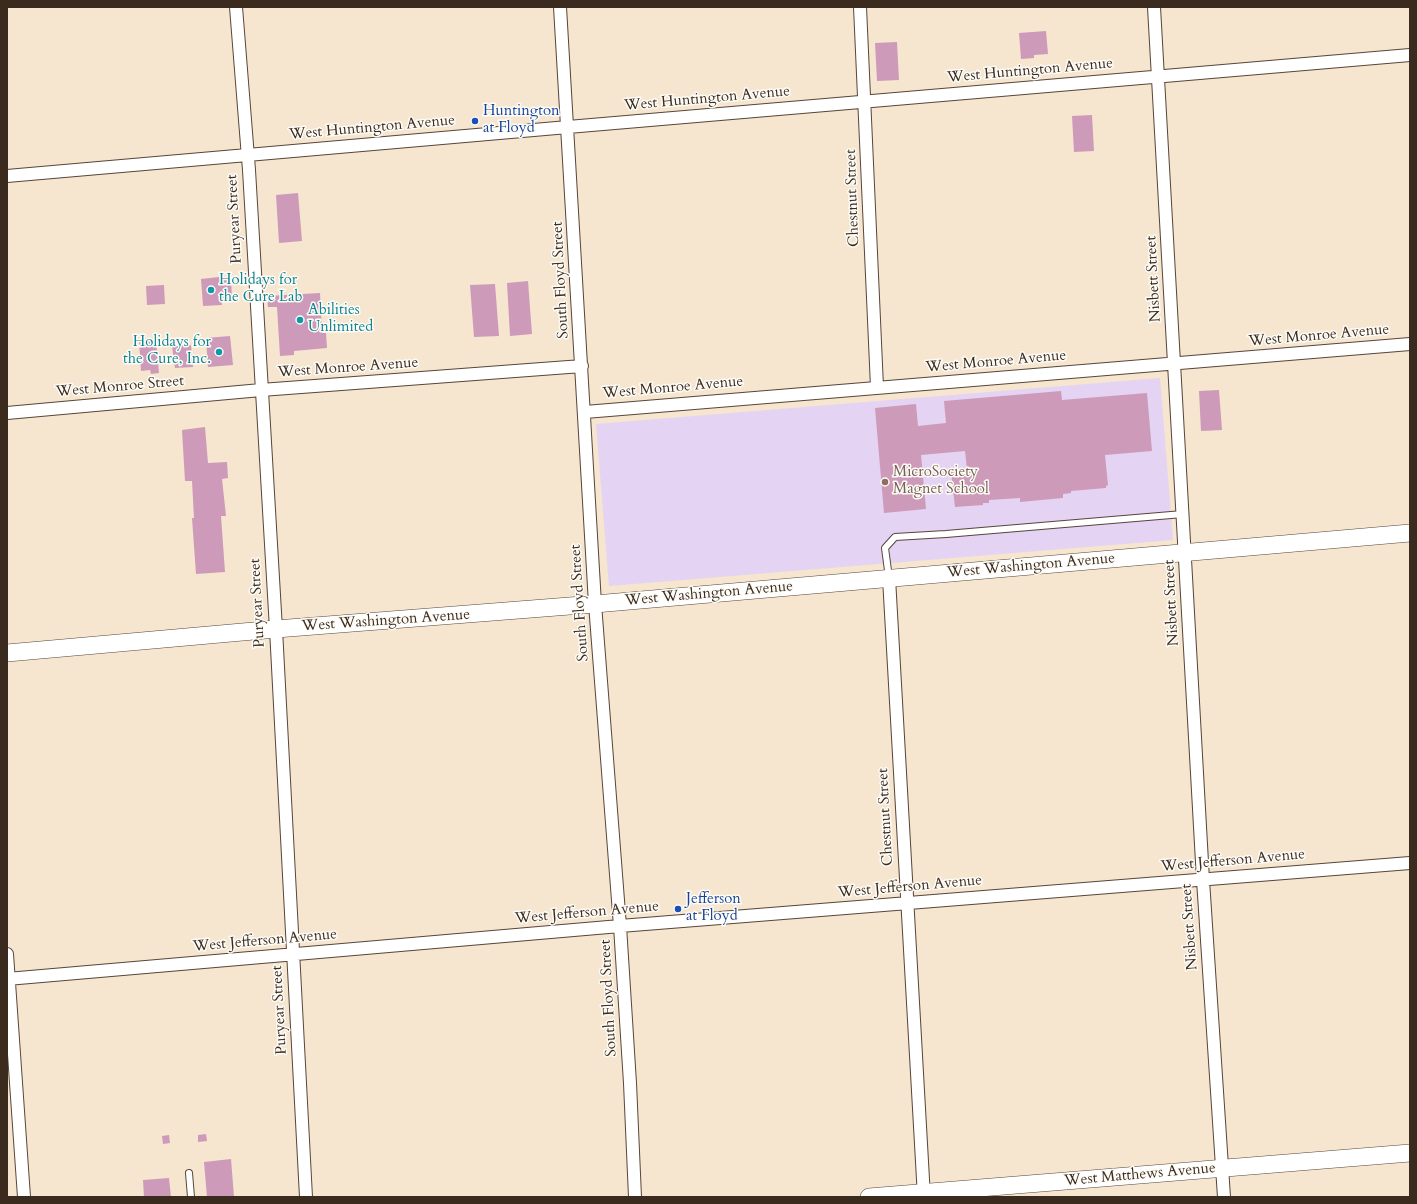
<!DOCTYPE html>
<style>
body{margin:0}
#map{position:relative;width:1417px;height:1204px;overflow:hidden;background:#f6e5cf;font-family:Cardo,serif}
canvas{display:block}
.frame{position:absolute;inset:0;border:8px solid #3b2a1e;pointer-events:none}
</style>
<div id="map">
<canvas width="1417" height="1204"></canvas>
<div class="frame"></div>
</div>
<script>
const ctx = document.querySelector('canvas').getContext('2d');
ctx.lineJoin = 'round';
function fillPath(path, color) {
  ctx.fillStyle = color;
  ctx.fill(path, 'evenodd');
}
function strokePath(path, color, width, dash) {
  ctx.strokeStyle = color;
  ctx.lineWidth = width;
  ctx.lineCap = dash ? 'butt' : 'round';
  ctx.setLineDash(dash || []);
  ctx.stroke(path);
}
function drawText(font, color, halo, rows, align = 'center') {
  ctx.font = font + ' Cardo,serif';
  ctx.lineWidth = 3;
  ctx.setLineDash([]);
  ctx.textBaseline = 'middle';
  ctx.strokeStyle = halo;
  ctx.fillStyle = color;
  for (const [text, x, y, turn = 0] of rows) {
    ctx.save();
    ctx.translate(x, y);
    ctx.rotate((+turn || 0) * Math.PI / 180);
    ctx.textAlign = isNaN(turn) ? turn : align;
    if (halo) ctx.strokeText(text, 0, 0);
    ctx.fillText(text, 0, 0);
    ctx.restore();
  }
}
fillPath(new Path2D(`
 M1160 378 1173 540 609 586 596 424Z`), '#e4d3f2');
fillPath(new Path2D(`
 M1046 31 1048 54 1034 55V58L1021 59 1019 33Z
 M897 42 899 80 877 81 875 43Z
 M1092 115 1094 151 1074 152 1072 116Z
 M298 193 302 241 279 243 276 195Z
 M219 277V279L231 278 232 299 221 300 222 305 203 306 201 279Z
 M528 281 532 334 510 336 507 283Z
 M495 284 499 336 474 337 470 285Z
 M164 285 165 304 147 305 146 286Z
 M320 293 322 333H326L327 348 294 351V355L280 356 277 307H268L267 296Z
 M230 336 233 365 208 367 206 338Z
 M156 340 159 373 151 374 150 370 141 371 139 341Z
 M191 345 193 367 175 368 172 346Z
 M1219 390 1222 430 1201 431 1199 391Z
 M1061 391 1062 400 1147 393 1152 451 1105 455 1108 485 1106 486V488L1071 491V493L1063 494V498L1020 502V498L989 500V503H983V505L955 507 951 472 967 470 965 451 921 455 926 509 884 513 875 408 916 404 918 426 946 423 944 401Z
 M205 427 208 463 227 462 228 478 222 479 226 516H221L225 572 196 574 192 518H194L192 481H185L182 430Z
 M206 1134 207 1141 198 1142V1135Z
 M169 1135 170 1143 163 1144 162 1136Z
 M231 1159 234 1197H207L204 1162Z
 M169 1178 171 1197H144L143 1180Z`), '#ce9ab9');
const lane = new Path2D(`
 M889 578 885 548 895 537 946 534 1183 514
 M189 1173 191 1197`);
const street = new Path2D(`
 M236 7 249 170 276 629 306 1197
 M560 7 595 604 620 926 630 1083 635 1197
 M860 7 877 387
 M1154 7 1203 880 1224 1197
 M7 176 568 127 1410 55
 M585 412 1410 344
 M7 413 261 390 582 366
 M889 578 924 1197
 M7 954 24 1197
 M7 979 620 926 1410 863`);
const secondary = new Path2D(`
 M7 653 276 629 595 604 1410 533
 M869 1197 1410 1153`);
strokePath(lane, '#574639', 8);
strokePath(street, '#574639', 14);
strokePath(secondary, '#574639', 18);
strokePath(lane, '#fff', 6);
strokePath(street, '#fff', 12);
strokePath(secondary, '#fff', 17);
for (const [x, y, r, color] of [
 [475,121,4,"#1a4fb4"],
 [211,290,4,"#0f9aa8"],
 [300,320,4,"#0f9aa8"],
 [219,352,4,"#0f9aa8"],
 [885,482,4,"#8d6e63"],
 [678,909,4,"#1a4fb4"]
]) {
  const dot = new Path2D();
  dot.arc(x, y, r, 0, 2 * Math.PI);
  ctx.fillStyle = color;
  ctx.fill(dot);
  strokePath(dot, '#fdfcf7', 1.5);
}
drawText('15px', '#3b2a1e', '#fdfcf7', [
 ["West Huntington Avenue",1030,71,-5],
 ["West Huntington Avenue",707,99,-5],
 ["West Huntington Avenue",372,128,-5],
 ["Chestnut Street",853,198,-92],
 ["Puryear Street",235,219,-93],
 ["Nisbett Street",1154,279,-93],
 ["South Floyd Street",561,280,-93],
 ["West Monroe Avenue",1319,336,-5],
 ["West Monroe Avenue",996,362,-5],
 ["West Monroe Avenue",348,368,-4],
 ["West Monroe Street",120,387,-5],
 ["West Monroe Avenue",673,388,-5],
 ["West Washington Avenue",1031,566,-5],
 ["West Washington Avenue",709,594,-5],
 ["Puryear Street",258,603,-93],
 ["South Floyd Street",580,603,-94],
 ["Nisbett Street",1172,603,-93],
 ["West Washington Avenue",386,621,-4],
 ["Chestnut Street",886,817,-93],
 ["West Jefferson Avenue",1233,861,-5],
 ["West Jefferson Avenue",910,887,-5],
 ["West Jefferson Avenue",587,913,-5],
 ["Nisbett Street",1190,927,-94],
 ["West Jefferson Avenue",265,941,-5],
 ["South Floyd Street",609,998,-93],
 ["Puryear Street",280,1010,-93],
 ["West Matthews Avenue",1140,1175,-5]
]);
drawText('15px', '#164399', '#fdfcf7', [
 ["Huntington",483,112],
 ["at Floyd",483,129],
 ["Jefferson",686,900],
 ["at Floyd",686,917]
], 'left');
drawText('15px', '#0d838f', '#fdfcf7', [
 ["Holidays for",219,281],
 ["the Cure Lab",219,298],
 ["Abilities",308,311],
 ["Unlimited",308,328],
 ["Holidays for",211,343,"right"],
 ["the Cure, Inc.",211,360,"right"]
], 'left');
drawText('15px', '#785e54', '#fdfcf7', [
 ["MicroSociety",893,473],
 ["Magnet School",893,490]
], 'left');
</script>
